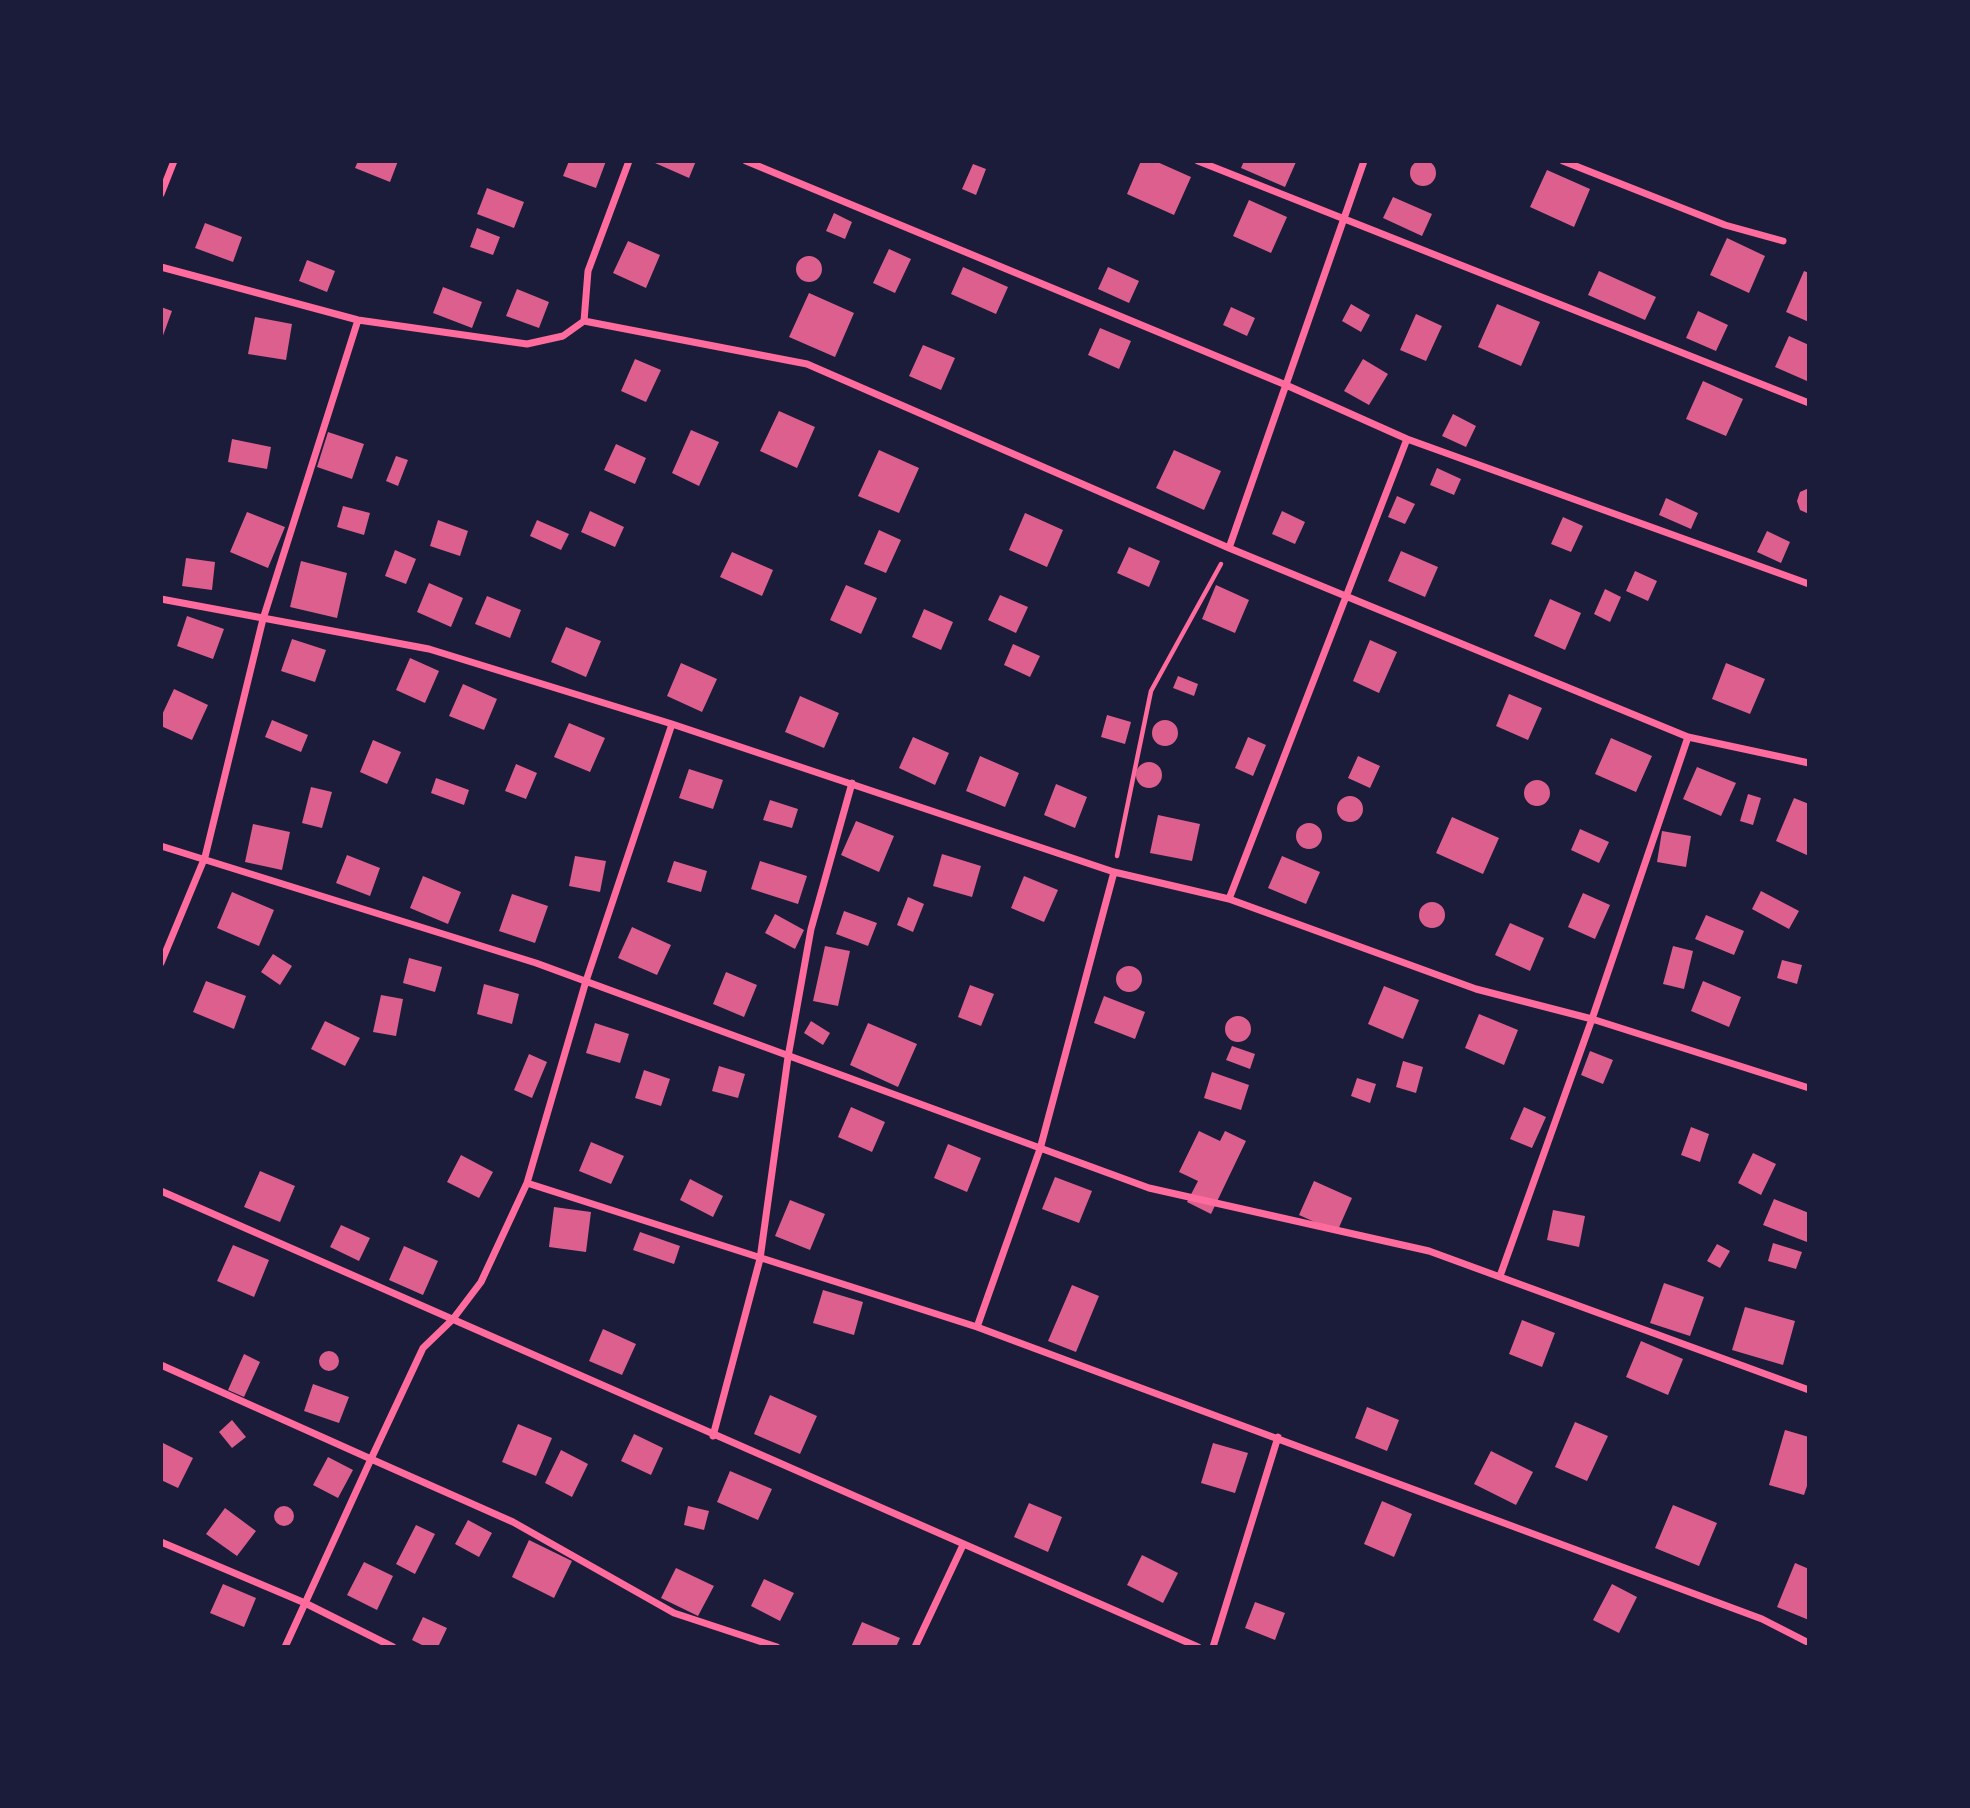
<!DOCTYPE html>
<style>
body{margin:0}
#map{position:relative;width:1970px;height:1808px;overflow:hidden;background:#1b1b3a;font-family:Commissioner,sans-serif}
canvas{display:block}
.frame{position:absolute;inset:0;border:163px solid #1b1b3a;pointer-events:none}
</style>
<div id="map">
<canvas width="1970" height="1808"></canvas>
<div class="frame"></div>
</div>
<script>
const ctx = document.querySelector('canvas').getContext('2d');
ctx.lineJoin = 'round';
function fillPath(path, color) {
  ctx.fillStyle = color;
  ctx.fill(path, 'evenodd');
}
function strokePath(path, color, width, dash) {
  ctx.strokeStyle = color;
  ctx.lineWidth = width;
  ctx.lineCap = dash ? 'butt' : 'round';
  ctx.setLineDash(dash || []);
  ctx.stroke(path);
}
fillPath(new Path2D(`
 M1410 173a13 13 0 1 1 26 0a13 13 0 1 1-26 0Z
 M358 161H398L390 182 355 168Z
 M569 161H606L596 188 563 176Z
 M656 161H696L689 178 655 163Z
 M1141 161H1155L1191 177 1174 215 1127 194Z
 M1244 161H1294L1296 162 1285 187 1241 168Z
 M973 164 986 169 976 195 962 189Z
 M1547 170 1590 189 1574 227 1530 207Z
 M487 188 524 202 514 228 477 214Z
 M1393 197 1432 214 1422 236 1383 218Z
 M1249 200 1287 217 1271 253 1233 236Z
 M834 213 852 222 845 239 826 231Z
 M205 223 242 237 233 262 195 248Z
 M477 228 500 237 493 255 470 247Z
 M1727 238 1765 256 1749 293 1710 275Z
 M628 241 660 255 646 288 613 273Z
 M889 249 911 259 895 293 873 283Z
 M796 269a13 13 0 1 1 26 0a13 13 0 1 1-26 0Z
 M307 260 335 271 327 292 299 281Z
 M963 267 1008 287 996 314 951 294Z
 M1108 267 1139 281 1129 303 1098 289Z
 M1599 271 1656 297 1645 320 1588 295Z
 M1804 271 1809 273V322L1786 312Z
 M443 287 482 302 472 328 433 313Z
 M517 289 549 302 539 328 506 316Z
 M809 293 854 313 835 357 789 337Z
 M1351 304 1370 315 1361 332 1342 321Z
 M1497 304 1540 322 1521 366 1478 347Z
 M161 307 172 311 161 341Z
 M1231 307 1255 318 1247 336 1223 325Z
 M1698 311 1728 325 1716 351 1686 338Z
 M1416 314 1442 326 1426 361 1400 350Z
 M255 317 292 324 286 360 248 354Z
 M1100 328 1131 341 1119 369 1088 355Z
 M1789 336 1809 345 1807 381 1775 367Z
 M923 345 955 358 941 390 909 376Z
 M635 359 661 370 646 402 621 391Z
 M1363 359 1388 374 1369 405 1344 391Z
 M1703 381 1743 399 1726 436 1686 419Z
 M779 411 815 427 797 468 760 451Z
 M1453 414 1476 426 1466 447 1442 436Z
 M691 430 719 442 699 486 672 473Z
 M328 432 364 444 352 479 317 467Z
 M232 439 271 447 267 469 228 462Z
 M616 444 646 458 635 484 604 470Z
 M879 450 919 468 899 513 858 496Z
 M1174 450 1221 471 1204 510 1156 488Z
 M396 456 408 460 398 486 386 481Z
 M1437 468 1461 479 1454 495 1430 485Z
 M1809 488V514L1800 510 1797 501 1800 492Z
 M1397 496 1415 504 1405 524 1388 517Z
 M1666 498 1698 513 1691 529 1659 515Z
 M343 506 370 513 364 535 337 527Z
 M590 511 624 527 615 547 581 532Z
 M1282 511 1305 522 1295 544 1272 534Z
 M247 512 285 527 268 568 230 552Z
 M1025 513 1063 530 1047 567 1009 550Z
 M1563 517 1583 526 1571 552 1551 544Z
 M438 520 468 531 460 556 430 546Z
 M537 520 569 534 561 550 530 536Z
 M879 530 901 540 886 573 864 564Z
 M1767 531 1790 542 1781 563 1757 552Z
 M1129 547 1160 561 1149 587 1117 573Z
 M395 550 416 559 406 584 385 576Z
 M1401 551 1438 567 1425 597 1388 581Z
 M732 552 773 570 762 596 720 577Z
 M186 558 215 562 212 590 182 586Z
 M301 561 347 573 337 618 290 607Z
 M1635 571 1657 581 1648 601 1626 591Z
 M429 583 463 598 451 627 417 612Z
 M846 585 877 598 861 634 830 620Z
 M1216 585 1249 600 1235 633 1202 619Z
 M1605 589 1621 597 1610 622 1594 614Z
 M1000 595 1028 607 1016 633 988 620Z
 M487 596 521 610 510 638 475 624Z
 M1550 599 1581 613 1565 650 1534 636Z
 M924 609 953 622 941 650 912 637Z
 M187 616 224 629 213 659 177 646Z
 M566 627 601 641 586 677 551 662Z
 M292 639 326 650 315 682 281 671Z
 M1370 640 1397 652 1379 693 1353 681Z
 M1013 644 1040 656 1030 677 1004 665Z
 M410 658 439 671 425 703 396 690Z
 M681 663 717 679 702 712 667 696Z
 M1726 663 1765 679 1750 714 1712 699Z
 M1178 676 1198 684 1194 696 1173 688Z
 M463 684 497 699 484 730 449 716Z
 M174 689 208 705 192 740 161 726V717Z
 M1509 694 1542 708 1528 740 1496 726Z
 M800 696 839 713 824 748 785 732Z
 M1107 715 1131 722 1125 744 1101 737Z
 M272 720 308 735 301 752 265 737Z
 M1152 733a13 13 0 1 1 26 0a13 13 0 1 1-26 0Z
 M569 723 605 738 590 772 554 757Z
 M913 737 949 753 935 785 899 768Z
 M1248 737 1266 745 1253 776 1235 768Z
 M1611 738 1652 756 1636 792 1595 774Z
 M373 740 401 752 387 784 360 772Z
 M980 756 1019 773 1005 807 966 791Z
 M1358 756 1380 766 1370 788 1348 778Z
 M1136 775a13 13 0 1 1 26 0a13 13 0 1 1-26 0Z
 M516 764 537 773 526 799 505 791Z
 M1697 767 1736 783 1721 816 1683 799Z
 M689 769 723 780 713 809 679 798Z
 M436 778 469 790 464 805 431 793Z
 M1524 793a13 13 0 1 1 26 0a13 13 0 1 1-26 0Z
 M1056 784 1087 797 1075 828 1044 815Z
 M311 787 332 792 322 828 302 823Z
 M1748 794 1761 798 1753 825 1740 821Z
 M1337 809a13 13 0 1 1 26 0a13 13 0 1 1-26 0Z
 M1794 798 1809 804V856L1776 841Z
 M770 800 798 809 792 828 763 820Z
 M1158 815 1200 824 1192 861 1150 853Z
 M1452 817 1499 838 1483 874 1436 853Z
 M856 821 894 836 879 872 841 855Z
 M1296 836a13 13 0 1 1 26 0a13 13 0 1 1-26 0Z
 M253 824 290 832 282 870 245 862Z
 M1580 829 1609 842 1599 863 1571 850Z
 M1662 831 1691 836 1686 867 1657 862Z
 M942 854 981 866 972 897 933 886Z
 M347 855 380 868 370 896 336 883Z
 M575 856 606 861 600 892 569 886Z
 M1282 856 1320 872 1306 904 1268 888Z
 M674 861 707 871 701 892 667 882Z
 M760 861 807 876 798 904 751 889Z
 M423 876 461 892 448 924 410 908Z
 M1024 876 1058 890 1044 922 1011 908Z
 M1761 891 1799 911 1789 929 1752 909Z
 M232 892 274 910 259 946 217 928Z
 M1583 893 1610 905 1595 939 1568 927Z
 M512 894 548 906 535 943 499 931Z
 M908 897 924 904 913 932 897 925Z
 M1419 915a13 13 0 1 1 26 0a13 13 0 1 1-26 0Z
 M844 911 877 923 868 946 836 934Z
 M775 914 804 930 795 949 765 933Z
 M1706 915 1744 931 1734 955 1695 939Z
 M1510 923 1544 938 1530 971 1495 955Z
 M632 927 671 945 657 975 618 958Z
 M825 946 850 951 838 1006 813 1001Z
 M1673 946 1693 951 1684 989 1663 984Z
 M273 954 292 966 280 985 261 972Z
 M409 958 442 967 435 992 403 983Z
 M1782 960 1802 965 1797 984 1777 978Z
 M1116 979a13 13 0 1 1 26 0a13 13 0 1 1-26 0Z
 M726 972 757 985 744 1017 713 1004Z
 M206 981 246 996 234 1029 193 1012Z
 M1703 981 1741 997 1729 1027 1691 1011Z
 M484 984 519 994 512 1024 477 1014Z
 M970 985 994 994 981 1026 958 1017Z
 M1384 986 1419 1000 1403 1039 1368 1024Z
 M381 995 403 999 396 1036 373 1032Z
 M1104 996 1145 1012 1135 1039 1094 1023Z
 M1479 1014 1518 1030 1504 1065 1465 1048Z
 M1225 1029a13 13 0 1 1 26 0a13 13 0 1 1-26 0Z
 M325 1021 360 1038 345 1066 311 1049Z
 M811 1021 830 1033 823 1045 804 1033Z
 M595 1023 629 1034 620 1063 586 1053Z
 M868 1023 917 1044 898 1087 850 1065Z
 M1232 1046 1255 1054 1250 1069 1226 1060Z
 M1590 1051 1613 1060 1603 1084 1581 1075Z
 M529 1054 547 1062 532 1098 514 1090Z
 M1403 1061 1423 1067 1416 1093 1396 1087Z
 M719 1066 745 1074 738 1098 712 1091Z
 M644 1070 670 1079 661 1106 635 1098Z
 M1212 1072 1249 1085 1241 1110 1204 1098Z
 M1357 1078 1376 1084 1370 1103 1351 1096Z
 M851 1107 885 1122 872 1152 838 1137Z
 M1524 1107 1546 1117 1532 1148 1510 1139Z
 M1691 1127 1709 1134 1700 1162 1681 1155Z
 M1199 1131 1220 1141 1225 1131 1246 1141 1211 1214 1187 1202 1198 1181 1179 1172Z
 M591 1142 624 1156 611 1184 579 1171Z
 M948 1144 981 1158 967 1192 934 1178Z
 M1753 1153 1776 1164 1761 1195 1738 1183Z
 M461 1155 493 1172 479 1198 447 1182Z
 M260 1171 295 1186 280 1222 244 1207Z
 M1055 1177 1092 1191 1079 1223 1042 1209Z
 M690 1179 723 1196 713 1217 680 1200Z
 M1314 1181 1352 1198 1337 1232 1299 1215Z
 M1774 1199 1809 1213 1807 1242 1763 1225Z
 M790 1200 825 1214 810 1250 775 1236Z
 M554 1207 591 1212 586 1252 549 1247Z
 M1553 1210 1585 1216 1579 1247 1547 1240Z
 M341 1225 370 1238 359 1261 330 1247Z
 M640 1232 680 1246 674 1264 633 1250Z
 M1773 1243 1802 1252 1796 1269 1768 1261Z
 M1717 1244 1730 1251 1720 1268 1707 1261Z
 M233 1245 269 1260 254 1297 217 1281Z
 M404 1246 438 1261 423 1295 389 1280Z
 M1664 1283 1704 1297 1690 1336 1650 1323Z
 M1072 1285 1099 1296 1076 1352 1048 1341Z
 M823 1290 863 1302 854 1335 813 1323Z
 M1745 1307 1795 1321 1783 1365 1732 1350Z
 M1522 1320 1555 1333 1542 1367 1509 1354Z
 M603 1329 636 1344 622 1375 589 1361Z
 M1641 1341 1683 1359 1668 1395 1626 1377Z
 M319 1361a10 10 0 1 1 20 0a10 10 0 1 1-20 0Z
 M244 1354 260 1362 244 1397 228 1390Z
 M313 1384 349 1397 339 1423 304 1411Z
 M770 1395 817 1416 800 1454 754 1434Z
 M1367 1407 1399 1420 1387 1451 1355 1438Z
 M232 1420 246 1437 232 1448 219 1432Z
 M1575 1422 1608 1436 1587 1481 1555 1467Z
 M518 1424 552 1438 536 1476 502 1462Z
 M1785 1430 1809 1437V1480L1804 1495 1769 1485Z
 M634 1434 663 1448 651 1475 621 1461Z
 M161 1442 193 1458 178 1488 161 1480Z
 M1213 1443 1248 1453 1235 1493 1201 1483Z
 M561 1450 588 1464 572 1497 545 1483Z
 M1491 1451 1533 1472 1516 1505 1474 1484Z
 M328 1457 353 1470 338 1498 313 1485Z
 M730 1471 772 1489 758 1520 717 1502Z
 M1382 1501 1412 1514 1394 1557 1364 1544Z
 M1029 1503 1062 1517 1048 1552 1014 1537Z
 M1673 1505 1717 1523 1699 1566 1655 1548Z
 M688 1506 709 1511 704 1530 684 1525Z
 M274 1516a10 10 0 1 1 20 0a10 10 0 1 1-20 0Z
 M225 1508 256 1531 237 1556 206 1534Z
 M468 1520 492 1533 479 1557 455 1544Z
 M416 1525 435 1534 415 1574 396 1564Z
 M529 1540 572 1561 554 1598 512 1577Z
 M1142 1555 1178 1573 1163 1603 1127 1585Z
 M364 1562 393 1576 377 1610 347 1595Z
 M1795 1563 1809 1569V1620L1777 1607Z
 M676 1568 714 1586 698 1616 661 1598Z
 M764 1579 794 1593 780 1621 751 1606Z
 M223 1584 256 1598 244 1627 210 1613Z
 M1612 1584 1637 1597 1619 1633 1593 1620Z
 M1255 1602 1285 1613 1275 1640 1245 1628Z
 M423 1617 447 1628 438 1647H426L412 1640Z
 M862 1622 900 1638 896 1647H851Z`), '#dd5f8e');
strokePath(new Path2D(`
 M1117 856 1151 691 1221 564`), '#ff6b9d', 4.5);
strokePath(new Path2D(`
 M746 161 1286 385 1407 439 1809 584
 M1198 161 1809 403
 M1563 161 1725 225 1783 241
 M161 194 174 161
 M161 267 358 320 527 344 563 336 584 321 807 364 1229 548 1688 737 1809 763
 M584 321 588 271 629 161
 M1229 548 1364 161
 M161 599 429 649 672 724 1114 872 1229 899 1476 989 1592 1019 1809 1088
 M161 846 536 963 1149 1188 1429 1251 1809 1390
 M1229 899 1407 439
 M161 963 205 857 263 619 358 320
 M527 1183 977 1327 1762 1619 1809 1643
 M161 1191 1198 1647
 M1500 1276 1592 1019 1688 737
 M977 1327 1040 1149 1114 872
 M161 1365 371 1459 423 1348 453 1319 481 1282 527 1183 586 981 672 724
 M713 1436 760 1259 788 1057 811 929 852 783
 M161 1542 305 1603 393 1647
 M285 1647 371 1459 513 1522 674 1613 777 1647
 M915 1647 963 1545
 M1213 1647 1278 1437`), '#ff6b9d', 7);
</script>
